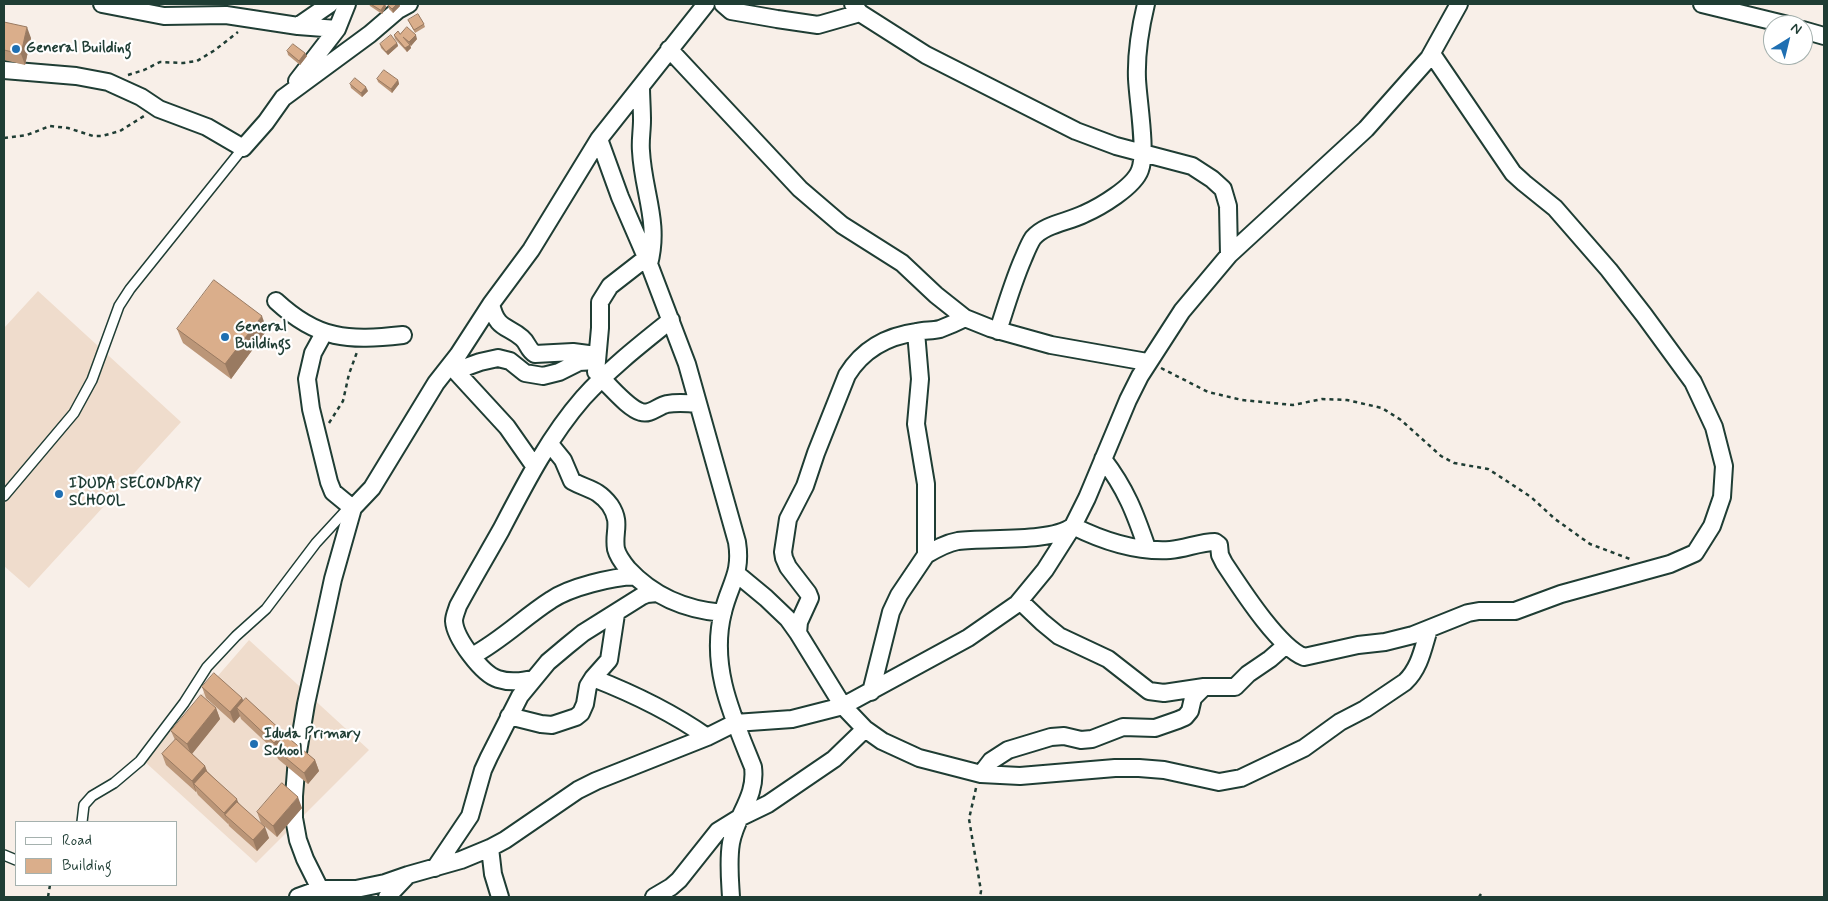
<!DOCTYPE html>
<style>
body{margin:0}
#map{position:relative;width:1828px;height:901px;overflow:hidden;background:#f8efe8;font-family:Mynerve,sans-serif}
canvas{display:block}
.frame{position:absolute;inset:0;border:5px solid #1f3d34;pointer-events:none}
.legend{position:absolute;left:15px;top:821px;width:162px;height:65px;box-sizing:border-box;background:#fff;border:1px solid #a5b1ae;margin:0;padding:6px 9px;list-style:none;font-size:15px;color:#1f3d34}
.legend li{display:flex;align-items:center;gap:10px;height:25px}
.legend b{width:25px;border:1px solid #a5b1ae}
.north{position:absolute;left:1763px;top:15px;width:50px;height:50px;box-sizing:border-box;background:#fff;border:1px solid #a5b1ae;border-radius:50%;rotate:36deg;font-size:14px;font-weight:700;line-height:20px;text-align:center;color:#1f3d34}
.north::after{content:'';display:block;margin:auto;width:18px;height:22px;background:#1f6fb2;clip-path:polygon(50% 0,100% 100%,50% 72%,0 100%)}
</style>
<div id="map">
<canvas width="1828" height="901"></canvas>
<div class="frame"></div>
<ul class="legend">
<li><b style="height:6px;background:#fff"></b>Road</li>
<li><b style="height:14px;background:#daae8b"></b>Building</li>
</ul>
<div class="north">N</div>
</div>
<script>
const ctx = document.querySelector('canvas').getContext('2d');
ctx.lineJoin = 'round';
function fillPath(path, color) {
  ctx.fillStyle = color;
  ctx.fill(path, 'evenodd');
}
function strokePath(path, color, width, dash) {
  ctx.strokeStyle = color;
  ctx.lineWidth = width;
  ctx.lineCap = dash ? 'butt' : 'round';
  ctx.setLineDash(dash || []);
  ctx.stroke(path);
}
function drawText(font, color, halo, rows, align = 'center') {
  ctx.font = font + ' Mynerve,sans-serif';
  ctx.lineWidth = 4.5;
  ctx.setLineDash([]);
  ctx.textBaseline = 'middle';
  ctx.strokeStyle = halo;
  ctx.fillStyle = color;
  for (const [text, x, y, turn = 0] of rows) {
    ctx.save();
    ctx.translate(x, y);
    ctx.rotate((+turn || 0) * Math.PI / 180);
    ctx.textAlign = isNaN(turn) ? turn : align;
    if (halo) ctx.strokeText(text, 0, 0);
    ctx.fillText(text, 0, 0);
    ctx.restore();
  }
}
fillPath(new Path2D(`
 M38 291 181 422 29 588 4 566V328Z
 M249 640 369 750 256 863 144 761Z`), '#efdccc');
const lane = new Path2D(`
 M4 496 74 413 92 380 119 306 130 289 243 148
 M82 822 84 805 92 796 114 783 140 761 184 703 207 667 236 636 266 609 316 543 350 506
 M4 855 16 860`);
const street = new Path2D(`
 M102 4 164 16 226 15 298 26 337 29
 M723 4 731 11 777 19 818 25 860 13
 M853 4 860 13 926 55 1076 131 1116 146 1192 166 1212 179 1223 189 1228 206 1229 255
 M1702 4 1788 25
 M298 26 330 4
 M1803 30 1824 36
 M669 49 800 189 842 225 902 263 936 295 965 318 990 328 1051 345 1147 362
 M4 70 76 76 108 82 141 97 159 109 207 127 243 148 266 122 283 98 370 34 398 10 409 4
 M297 81 337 29 347 4
 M641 86C641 97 642 109 642 120 642 131 640 141 641 151 643 192 660 222 649 264
 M599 139 620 197 649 264 687 364 737 542C742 574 730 583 723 612 709 667 733 717 753 767 757 797 736 815 731 843 728 861 730 880 731 897
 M276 301C318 340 348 341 403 335
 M491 304C497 330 507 325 522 338 528 343 528 350 535 354L573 352 596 355
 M998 331C1006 306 1013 282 1023 259 1026 252 1029 244 1033 238 1045 224 1068 222 1084 214 1100 207 1134 187 1140 170 1147 152 1138 101 1137 79 1136 54 1140 29 1146 4
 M324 333 313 353 307 379 311 409 329 482 333 492 350 506
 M450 365 507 427 535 467
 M455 371 480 362 498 358 510 361 525 373 543 376 559 372 579 362 596 361
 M596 372 600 328V302L610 286 646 258
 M602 379C612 388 628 408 641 412 650 415 658 406 667 404 678 402 688 403 698 404
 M550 444 563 460 572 481C588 490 597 488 610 505 622 523 613 532 616 549 618 557 623 563 628 569 653 596 686 610 723 613
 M1103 459C1126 489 1135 513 1147 548
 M926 555C936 549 946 543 958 541 986 537 1052 543 1073 526 1103 541 1135 552 1170 550 1185 549 1200 542 1215 542L1219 545 1220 555 1224 563C1240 587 1278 647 1304 657L1358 645 1385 642 1413 635 1468 613 1479 611H1515L1561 594 1670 564 1695 553 1712 526 1722 497 1724 466 1714 427 1693 382 1644 315 1609 270 1555 208 1524 183 1513 173 1432 54
 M737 574 766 598 788 619 798 633 843 706 865 729 882 741 919 758 981 774 1020 776 1115 768H1139L1164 770 1219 782 1241 778 1304 748 1340 722 1365 709 1405 682C1420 668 1423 648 1429 629
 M1020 601 1042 622 1059 636 1108 659 1149 691 1164 693 1204 687H1235L1248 674 1270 659 1286 645
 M798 633 799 622 810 598 808 593 788 567 784 558 783 552 788 519 805 486 816 453 847 375C863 349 887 336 917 332 924 330 932 331 940 329 948 326 957 322 965 318
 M472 656C502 640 523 618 551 600 570 587 612 577 635 576
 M593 678C634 694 670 711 707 737
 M533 679C522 681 510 683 498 679 482 674 455 638 454 621 454 616 457 610 458 606 472 580 487 555 501 530 525 484 549 437 583 398 609 369 641 344 671 320
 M871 692 891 612 899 595 926 555V484L916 424 920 379 916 332
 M509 716 541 724 552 725 576 717 581 713 585 704 588 686 593 678 609 660 616 614
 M981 774 991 761 1008 750 1051 737 1064 736 1081 740 1092 739 1123 727 1155 728 1178 720 1185 717 1190 711 1193 698 1204 687
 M490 848 493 874 500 897
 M435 868 470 816 483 770 489 757 520 696 548 662 567 646 583 633 642 596 647 594 657 593
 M320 889 305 859 298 840 294 818V796L297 758 306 704 333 579 353 508 372 488 436 383 458 355 491 304 531 250 599 139 706 4
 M298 897 320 889H356L385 883 408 875 461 860 490 848 505 840 578 790 596 781 707 737 735 723 792 719 843 706 968 638 1017 604 1045 570 1073 526 1087 498 1128 400 1140 376 1182 311 1229 255 1366 129 1429 58 1459 4
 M387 897 406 877
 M654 897 671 887 679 880 718 831 739 818 768 804 834 759 865 729`);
strokePath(lane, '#1f3d34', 12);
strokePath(street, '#1f3d34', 20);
strokePath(new Path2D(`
 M128 75 144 70 160 62 183 63 197 61 215 50 238 32
 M4 138 27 135 50 126 68 128 93 136H102L120 131 144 116
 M1161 368 1208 392 1242 400 1293 405 1322 399 1347 400 1382 408 1401 420 1441 456 1454 463 1488 469 1496 474 1531 497 1555 519 1590 544 1630 559
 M329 423 343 401 349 374 357 352
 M976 788 969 819 981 891 980 897
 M48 897 50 885
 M1479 897 1481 894`), '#1f3d34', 2.5, [4, 4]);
strokePath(lane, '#fff', 9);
strokePath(street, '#fff', 16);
fillPath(new Path2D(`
 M369 4H385L386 7 382 14 370 6Z
 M389 4H399L400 6 393 13 389 9 388 5Z
 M408 20 424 24 425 27 415 33Z
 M4 22 31 38 25 65 4 60Z
 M400 34 417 39 411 46 410 45 411 48 407 52 395 39 394 35Z
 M397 43 398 46 388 55 381 48 380 44Z
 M287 51 305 53 307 56 300 65 288 55Z
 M377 79 398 80 399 84 392 93 378 82Z
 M350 84 368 91 362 97 351 88Z
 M177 329 267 330 231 379 183 343Z
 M202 687 242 698 244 701 315 760 319 771 308 784 278 759 275 751 241 719 240 716 234 723 206 698Z
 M216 708 220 719 192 754 205 766 207 771 238 802 269 838 257 851 229 826 228 823V824L198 795 196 791V792L166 765 162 754 175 740 171 731Z
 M302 808 277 837 261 823 257 812Z`), '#bb9678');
fillPath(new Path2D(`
 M385 4 386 7 382 14 381 10Z
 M397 4H399L400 6 393 13 392 9Z
 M27 27 31 38 25 65 21 54Z
 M416 35 417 39 411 46 409 42Z
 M397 43 398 46 388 55 386 52Z
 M410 45 411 48 407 52 405 48Z
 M305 53 307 56 300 65 299 61Z
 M398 80 399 84 392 93 391 89Z
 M366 87 368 91 362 97 361 93Z
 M262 316 267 330 231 379 225 364Z
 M242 698 246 709 237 708 240 716 234 723 230 712Z
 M216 708 220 719 191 755 187 744Z
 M284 733 288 744 277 750 274 743Z
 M315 760 319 771 308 784 304 773Z
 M205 766 209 777 194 784 196 791V792L192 781Z
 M298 797 302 808 277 837 273 826Z
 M237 799 241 811 225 815 228 824 224 813Z
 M265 827 269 838 257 851 253 840Z`), '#997a61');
const building = new Path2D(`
 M371 4H385L381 10Z
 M389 4H397L392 9 388 5Z
 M418 14 424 24 414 30 408 20Z
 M4 22 27 27 21 54 4 50Z
 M407 27 416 35 409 42 403 37 410 45 405 48 394 35 398 31 400 34Z
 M391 35 397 43 386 52 380 44Z
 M293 44 305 53 299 61 287 51Z
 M384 70 398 80 391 89 377 79Z
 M355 78 366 87 361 93 350 84Z
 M214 280 262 316 225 364 177 329Z
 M214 673 242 698 230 712 202 687Z
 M201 695 216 708 187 744 171 731Z
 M246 698 284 733 274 743 237 708Z
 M285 735 315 760 304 773 274 748Z
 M176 739 205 766 192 781 162 754Z
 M206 771 237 799 224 813 194 784Z
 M282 783 298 797 273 826 257 812Z
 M237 802 265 827 253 840 225 815Z`);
fillPath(building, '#daae8b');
strokePath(building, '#997a61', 1);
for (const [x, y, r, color] of [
 [16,49,5,"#1f6fb2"],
 [225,337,5,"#1f6fb2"],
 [59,494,5,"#1f6fb2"],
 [254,744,5,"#1f6fb2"]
]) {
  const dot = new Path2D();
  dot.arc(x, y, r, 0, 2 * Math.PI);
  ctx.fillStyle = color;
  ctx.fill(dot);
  strokePath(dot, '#fff', 2);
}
drawText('bold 15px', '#1f3d34', '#fff', [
 ["General Building",26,49],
 ["General",235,328],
 ["Buildings",235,345],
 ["IDUDA SECONDARY",69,485],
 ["SCHOOL",69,502],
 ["Iduda Primary",264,735],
 ["School",264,752]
], 'left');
</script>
